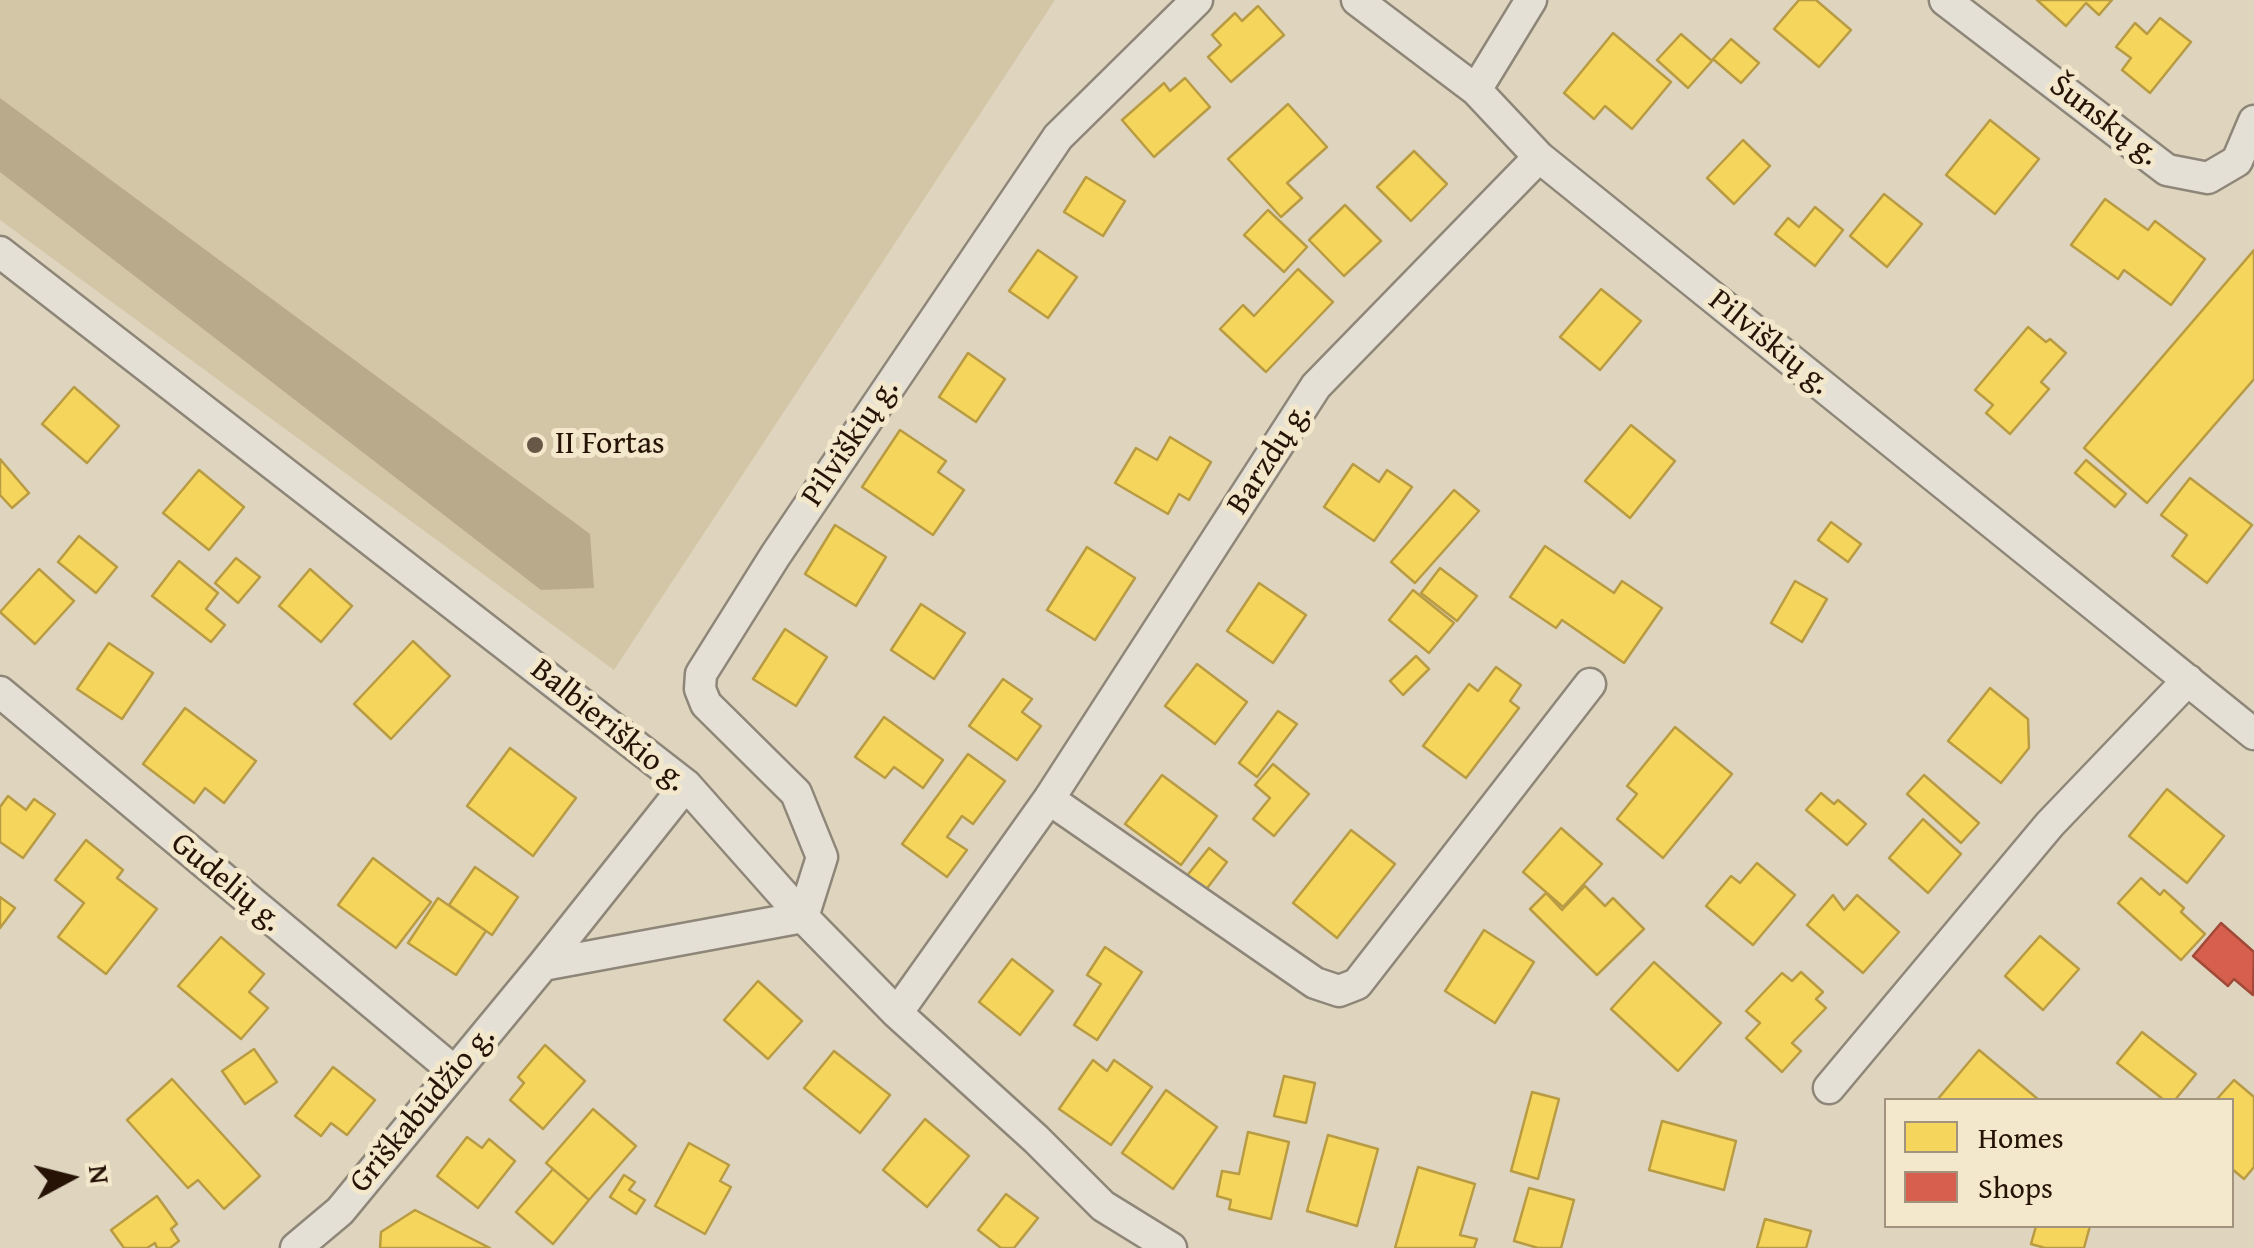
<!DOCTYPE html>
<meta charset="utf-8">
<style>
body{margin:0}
#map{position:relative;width:2254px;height:1248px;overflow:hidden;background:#dfd5be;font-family:"Gentium Book Plus",serif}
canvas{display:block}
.legend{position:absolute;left:1884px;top:1098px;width:350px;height:130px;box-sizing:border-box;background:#f3e8cc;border:2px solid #a1937d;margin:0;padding:12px 18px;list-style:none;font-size:30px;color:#261306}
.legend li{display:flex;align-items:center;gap:20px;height:50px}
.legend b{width:50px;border:2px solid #a1937d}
.north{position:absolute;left:20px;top:1128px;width:100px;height:100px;-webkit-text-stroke:8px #f3e8cc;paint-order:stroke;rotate:83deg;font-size:28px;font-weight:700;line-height:40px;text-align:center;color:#261306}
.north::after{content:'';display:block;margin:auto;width:35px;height:45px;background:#261306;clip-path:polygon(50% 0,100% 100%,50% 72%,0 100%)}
</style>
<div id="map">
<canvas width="2254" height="1248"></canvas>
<ul class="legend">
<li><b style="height:28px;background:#f6d55c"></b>Homes</li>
<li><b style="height:28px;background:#d6604d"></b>Shops</li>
</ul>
<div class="north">N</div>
</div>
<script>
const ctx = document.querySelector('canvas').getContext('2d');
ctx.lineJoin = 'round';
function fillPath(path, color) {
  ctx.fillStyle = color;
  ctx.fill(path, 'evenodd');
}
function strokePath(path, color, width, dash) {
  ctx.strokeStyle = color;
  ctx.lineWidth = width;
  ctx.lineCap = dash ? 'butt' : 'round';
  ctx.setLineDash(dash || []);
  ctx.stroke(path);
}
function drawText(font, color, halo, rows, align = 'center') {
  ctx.font = font + ' "Gentium Book Plus",serif';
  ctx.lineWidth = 10;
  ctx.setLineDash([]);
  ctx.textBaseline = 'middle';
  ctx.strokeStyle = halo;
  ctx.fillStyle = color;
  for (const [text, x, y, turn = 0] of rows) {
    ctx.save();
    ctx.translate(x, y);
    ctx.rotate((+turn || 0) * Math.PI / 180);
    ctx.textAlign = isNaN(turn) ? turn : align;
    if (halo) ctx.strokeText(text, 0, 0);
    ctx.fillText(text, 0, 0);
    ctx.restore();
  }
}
fillPath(new Path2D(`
 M0 0H1055L614 670 0 220Z`), '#d3c6a7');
fillPath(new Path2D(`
 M0 98 590 534 594 588 541 590 0 172Z`), '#b9aa8c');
const homes = new Path2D(`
 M1799 0H1816L1851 30 1819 67 1774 29Z
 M2037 0H2112L2099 15 2086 3 2066 26Z
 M1258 6 1284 35 1231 82 1208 57 1221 45 1212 35 1235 13 1242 21Z
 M2160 18 2191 42 2150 93 2122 70 2131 58 2116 47 2135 23 2147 34Z
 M1613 33 1671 82 1632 129 1605 106 1594 119 1564 93Z
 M1681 34 1712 61 1688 88 1657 60Z
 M1731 39 1759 63 1741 83 1713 59Z
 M1185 78 1210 107 1154 157 1122 120 1164 83 1170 91Z
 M1288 104 1327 147 1287 183 1302 198 1281 217 1228 159Z
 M1990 120 2039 159 1995 214 1946 175Z
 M1743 140 1770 166 1734 204 1707 178Z
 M1414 151 1447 184 1411 221 1377 187Z
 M1086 177 1125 201 1103 236 1064 212Z
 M1884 194 1922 224 1887 267 1850 236Z
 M2105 199 2148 230 2155 221 2205 259 2171 305 2124 270 2118 279 2071 245Z
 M1345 205 1381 241 1344 276 1309 240Z
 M1815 207 1843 230 1815 266 1775 234 1788 218 1799 227Z
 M1268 210 1307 247 1284 272 1244 235Z
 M1038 250 1077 277 1048 318 1009 291Z
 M2254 250V379L2147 503 2084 448Z
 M1298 269 1333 302 1266 372 1220 329 1243 305 1254 316Z
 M1601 289 1641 321 1600 370 1560 337Z
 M2028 327 2046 342 2050 339 2066 353 2041 382 2049 389 2010 434 1986 413 1993 405 1975 390Z
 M968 353 1005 379 976 422 939 397Z
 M74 387 119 426 87 463 42 424Z
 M1631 425 1675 461 1630 518 1585 481Z
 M900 430 946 461 938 472 964 490 933 535 862 487Z
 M1170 437 1211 462 1189 500 1179 494 1168 514 1115 483 1136 448 1157 460Z
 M0 459 29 493 12 508 0 495Z
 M2086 460 2126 494 2115 507 2075 473Z
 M1353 464 1379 482 1387 470 1412 487 1374 541 1324 507Z
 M199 470 244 507 209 550 163 513Z
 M2190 478 2252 525 2207 583 2172 556 2187 535 2161 515Z
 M1454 490 1479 511 1415 583 1391 562Z
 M1831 522 1861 544 1848 562 1818 540Z
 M835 525 886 557 856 606 805 574Z
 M79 536 117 567 96 593 58 562Z
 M1545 546 1614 593 1622 581 1662 608 1624 663 1562 620 1556 628 1510 597Z
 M1087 547 1135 578 1095 640 1047 610Z
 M236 558 260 577 238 603 215 583Z
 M179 561 218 593 206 609 225 625 211 642 152 596Z
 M1440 568 1477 596 1457 621 1421 593Z
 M39 569 74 601 35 644 0 612Z
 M310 569 352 606 321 642 279 606Z
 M1795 581 1827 599 1802 642 1771 623Z
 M1259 583 1306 615 1273 663 1227 631Z
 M1413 590 1454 623 1429 653 1389 620Z
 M921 604 965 633 934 679 891 650Z
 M785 629 827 657 796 706 753 679Z
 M413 641 450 676 391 739 354 704Z
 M109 643 153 673 122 719 77 689Z
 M1416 656 1429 669 1403 695 1390 681Z
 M1197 664 1247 702 1215 744 1165 706Z
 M1496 667 1521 685 1510 701 1519 708 1466 778 1423 746 1469 684 1478 691Z
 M1003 679 1032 699 1022 712 1041 726 1017 760 969 726Z
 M1990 688 2028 719 2029 748 2001 783 1948 741Z
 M185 708 256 761 224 803 205 788 194 803 143 764Z
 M1278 711 1297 724 1257 777 1239 763Z
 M884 717 943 760 923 788 894 767 885 778 855 757Z
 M1675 727 1732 774 1663 858 1617 819 1637 794 1627 786Z
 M510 748 576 798 533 856 467 806Z
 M968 754 1005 781 973 824 962 816 947 837 967 850 947 877 902 844Z
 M1273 764 1309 794 1274 836 1253 819 1270 798 1255 785Z
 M1162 775 1217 816 1181 865 1125 824Z
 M1924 775 1979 823 1961 843 1907 794Z
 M2167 789 2224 836 2187 883 2129 836Z
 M1821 793 1834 804 1838 800 1866 824 1847 845 1806 810Z
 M8 796 26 810 34 799 55 814 23 858 0 842V807Z
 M1923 819 1961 854 1928 893 1889 858Z
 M1561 828 1602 864 1563 907 1523 872Z
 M1351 830 1395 864 1337 938 1293 903Z
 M86 840 123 870 117 878 157 909 106 974 58 937 84 903 55 880Z
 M1209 848 1227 862 1205 891 1186 877Z
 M373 858 431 902 396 948 338 905Z
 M1757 863 1795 895 1753 945 1706 906 1731 876 1740 883Z
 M475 867 518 897 492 935 449 905Z
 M2141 878 2160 895 2164 890 2184 908 2181 912 2205 934 2181 960 2118 903Z
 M1585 886 1605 906 1613 898 1644 929 1597 975 1530 909 1546 893 1562 910Z
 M1833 895 1844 910 1857 895 1899 932 1863 973 1807 925Z
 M0 897 15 908 0 928Z
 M438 898 486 931 456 975 408 943Z
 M1484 930 1534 962 1495 1023 1445 991Z
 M2040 936 2079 969 2043 1010 2005 976Z
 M221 937 264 974 249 992 268 1008 241 1039 178 986Z
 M1105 947 1142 972 1097 1040 1074 1025 1101 984 1087 975Z
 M1012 959 1053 991 1020 1035 979 1002Z
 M1654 962 1721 1023 1678 1071 1611 1009Z
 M1801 972 1823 992 1816 999 1826 1008 1792 1043 1801 1051 1782 1072 1746 1038 1760 1023 1746 1011 1782 973 1792 981Z
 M758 981 802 1021 768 1059 724 1020Z
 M2142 1032 2196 1074 2175 1100H2164L2117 1063Z
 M545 1045 585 1081 543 1129 510 1100 524 1083 518 1077Z
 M254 1049 277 1082 245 1104 222 1071Z
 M1979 1050 2039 1100H1937Z
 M834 1051 890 1095 860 1133 804 1088Z
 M1093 1060 1107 1071 1114 1060 1152 1087 1111 1145 1059 1109Z
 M333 1067 375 1100 347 1135 331 1123 321 1136 295 1116Z
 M1284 1076 1315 1083 1306 1123 1274 1116Z
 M172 1079 260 1176 224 1209 198 1180 188 1188 127 1120Z
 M2234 1080 2254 1097V1167L2244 1179 2232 1169V1100H2216Z
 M1166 1090 1217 1127 1173 1189 1122 1153Z
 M1532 1092 1559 1099 1538 1179 1511 1171Z
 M593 1109 636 1146 589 1200 546 1163Z
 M925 1119 969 1156 927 1207 883 1170Z
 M1662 1121 1736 1141 1724 1190 1649 1170Z
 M1248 1132 1289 1142 1271 1219 1229 1209 1231 1200 1217 1196 1222 1171 1239 1174Z
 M1328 1135 1378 1149 1357 1226 1307 1211Z
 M467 1137 482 1148 489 1139 515 1161 478 1208 437 1176Z
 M689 1143 729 1165 720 1181 731 1187 705 1234 655 1206Z
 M1418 1167 1475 1184 1460 1235 1477 1239 1474 1248H1395Z
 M553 1169 589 1200 553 1244 516 1212Z
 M624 1175 635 1182 629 1190 645 1200 636 1214 610 1197Z
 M1529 1188 1574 1200 1561 1248H1538L1514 1241Z
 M1006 1194 1038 1218 1014 1248H1001L978 1230Z
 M157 1196 177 1224 171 1229 179 1241 170 1248H157L155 1243 147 1248H124L111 1230Z
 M415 1210 490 1248H380L381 1232Z
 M1765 1219 1811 1231 1806 1248H1757Z
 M2036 1226H2090L2084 1248H2045L2031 1244Z`);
fillPath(homes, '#f6d55c');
strokePath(homes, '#b89b42', 2.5);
const shops = new Path2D(`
 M2221 923 2254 952 2253 995 2234 979 2228 986 2193 956Z`);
fillPath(shops, '#d6604d');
strokePath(shops, '#a14938', 2.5);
const minor = new Path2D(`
 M1357 0 1476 90 1539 157 2254 734
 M1945 0 2167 170 2208 178 2237 161 2254 121
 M1476 90 1531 0
 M0 252 686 785 803 917 897 1013 1036 1139 1103 1206 1171 1248
 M0 692 455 1072
 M1049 799 1315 983 1339 991 1357 984 1590 684
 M543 965 803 917 822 857 796 793 706 704 700 689 701 674 775 556 1058 137 1197 0
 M897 1013 1049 799 1316 386 1539 157
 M1829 1088 2050 824 2188 680
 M296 1248 340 1211 543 965 686 785`);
strokePath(minor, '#8e8678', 35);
strokePath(minor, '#e5e0d5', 30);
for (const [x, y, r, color] of [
 [535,445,10,"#675746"]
]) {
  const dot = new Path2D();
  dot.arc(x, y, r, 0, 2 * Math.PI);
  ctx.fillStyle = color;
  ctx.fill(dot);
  strokePath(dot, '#f3e8cc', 4);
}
drawText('32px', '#261306', '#f3e8cc', [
 ["Šunskų g.",2104,121,37],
 ["Pilviškių g.",1769,343,39],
 ["Pilviškių g.",851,443,-56],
 ["Barzdų g.",1270,459,-57],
 ["Balbieriškio g.",608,726,39],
 ["Gudelių g.",226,883,40],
 ["Griškabūdžio g.",423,1110,-50]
]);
drawText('32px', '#261306', '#f3e8cc', [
 ["II Fortas",555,445]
], 'left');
</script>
